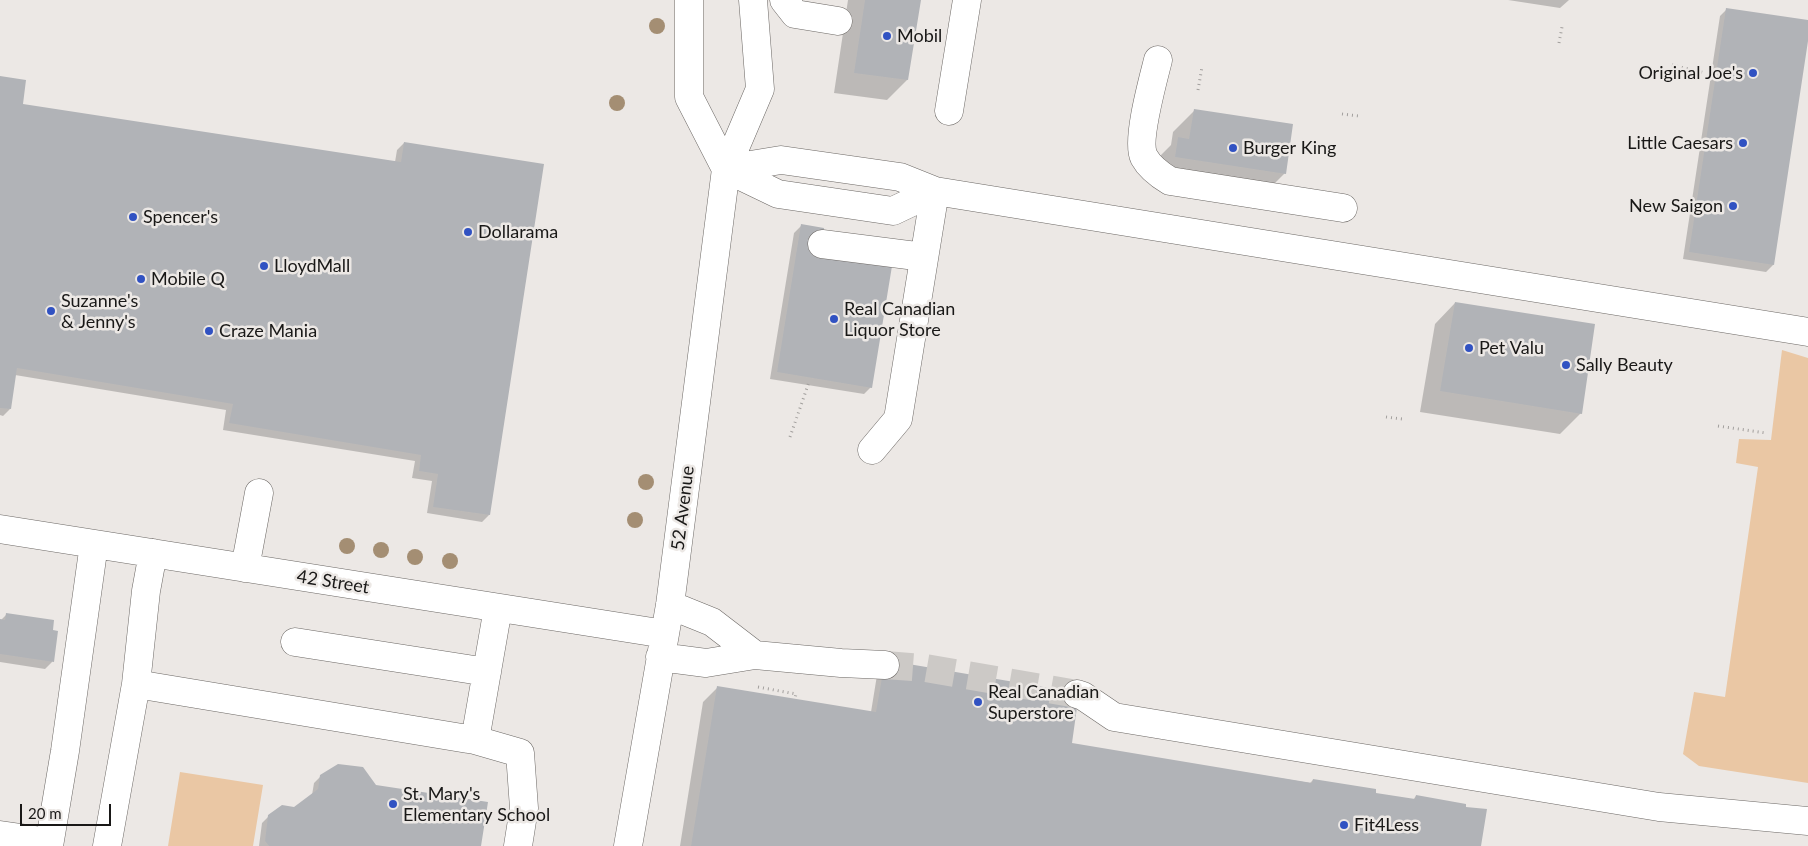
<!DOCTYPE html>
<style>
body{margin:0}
#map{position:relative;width:1808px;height:846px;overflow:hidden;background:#ece8e5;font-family:Lato,sans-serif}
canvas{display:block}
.scale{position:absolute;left:20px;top:804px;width:91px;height:22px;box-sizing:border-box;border:2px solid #191817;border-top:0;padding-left:6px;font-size:15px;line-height:18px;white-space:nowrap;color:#191817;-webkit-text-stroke:4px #ece8e5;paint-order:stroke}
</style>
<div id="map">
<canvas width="1808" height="846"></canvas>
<div class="scale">20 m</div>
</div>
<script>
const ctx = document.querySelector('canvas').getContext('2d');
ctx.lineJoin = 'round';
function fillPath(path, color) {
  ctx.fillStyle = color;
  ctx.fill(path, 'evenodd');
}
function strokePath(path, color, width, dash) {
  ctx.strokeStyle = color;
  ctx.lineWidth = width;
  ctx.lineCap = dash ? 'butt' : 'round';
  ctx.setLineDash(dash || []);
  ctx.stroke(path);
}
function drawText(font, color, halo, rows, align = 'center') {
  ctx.font = font + ' Lato,sans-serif';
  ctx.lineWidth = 5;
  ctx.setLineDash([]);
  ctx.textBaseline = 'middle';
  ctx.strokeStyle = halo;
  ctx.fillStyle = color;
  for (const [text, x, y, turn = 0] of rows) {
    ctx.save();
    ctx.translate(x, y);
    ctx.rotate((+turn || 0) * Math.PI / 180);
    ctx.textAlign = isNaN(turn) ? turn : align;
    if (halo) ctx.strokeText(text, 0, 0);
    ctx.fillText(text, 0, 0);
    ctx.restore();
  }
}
fillPath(new Path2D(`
 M1782 350 1808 358V783L1699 766 1683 754 1694 692 1725 697 1758 467 1736 463 1739 439 1771 440Z
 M180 772 263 785 253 846H168Z`), '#eac7a4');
fillPath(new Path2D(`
 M848 0H920L907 80 887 100 834 93Z
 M1508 0H1569L1560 8Z
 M1727 9 1808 22V32L1773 265 1766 272 1683 259 1720 16Z
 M0 77 22 105 395 162 397 150 404 143 489 515 482 522 427 513 432 481 412 478 415 461 223 430 226 410 15 375 10 409 3 416 0 415Z
 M1194 111 1285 173 1264 194 1155 177 1157 159 1171 145 1173 132Z
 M801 226 871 387 864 394 770 379 794 233Z
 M1455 303 1581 413 1560 434 1420 412 1435 324Z
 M7 614 51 631 52 662 45 669 0 662V621Z
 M878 669 1069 744 1310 783 1313 780 1374 794 1413 800 1416 796 1480 846H680L703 702 717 688 871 712Z
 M321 776 375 786 480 846H259L262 823 269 816 294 808 312 795 314 783Z`), '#0003');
fillPath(new Path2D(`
 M865 0H921L908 80 854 73Z
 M1726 8 1808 20V41L1774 265 1689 252Z
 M0 76 26 80 23 104 401 162 404 142 544 164 490 515 433 507 438 474 419 471 421 455 229 423 233 404 17 368 11 409 0 408Z
 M1194 109 1293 124 1286 174 1175 157 1178 137 1189 139Z
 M801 224 824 228 820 254 892 266 872 388 777 372Z
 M1455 302 1595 324 1582 414 1440 391Z
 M6 613 54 620 53 630 58 631 54 662 0 654V619L5 620Z
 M885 660 1079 693 1072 743 1312 783 1313 779 1376 789V793L1415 799 1416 795 1466 804V807L1487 809 1481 846H691L717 686 876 712Z
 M338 764 363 767 376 785 488 802 481 846H269L265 841 268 815 282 805 294 807 318 789 320 775Z`), '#b1b3b7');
strokePath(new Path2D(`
 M885 665 925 668 1077 694`), '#ccc9c6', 28, [28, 14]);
const minor = new Path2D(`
 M689 0V97L726 169
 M784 0 795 14 838 21
 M1158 60C1153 80 1136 141 1144 157 1150 168 1160 175 1170 181L1343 208
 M949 111 967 0
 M726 169 781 160 900 177 935 191 1808 332
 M726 169 778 194 893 211 935 191
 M822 244 924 257
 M872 450 898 419 935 191
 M0 529 665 634
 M153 553 146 591 136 684 468 739 475 740 498 608
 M245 568 259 493
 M670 605 712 622 755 655
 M295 642 487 672
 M660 657 706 663 755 655 841 663 885 665
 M1077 694 1083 696 1114 717 1659 807 1808 821
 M475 740 520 753 524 808 518 846
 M0 835 49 842
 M49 846 65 751 94 544
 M107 846 136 684
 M628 846 670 605 726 169 760 89 753 0`);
strokePath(minor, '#6c6865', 29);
strokePath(new Path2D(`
 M1559 43 1562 27
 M1672 65 1705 73
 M1198 90 1202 67
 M1342 114 1359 116
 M1386 417 1402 419
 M1718 426 1766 433
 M790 437 809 382
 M758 687 796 694 795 699`), '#a29f9d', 3, [1, 4]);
strokePath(minor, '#fff', 28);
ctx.fillStyle = '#a48e73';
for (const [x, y] of [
 [657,26],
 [617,103],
 [646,482],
 [635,520],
 [347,546],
 [381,550],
 [415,557],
 [450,561]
]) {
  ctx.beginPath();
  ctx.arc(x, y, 8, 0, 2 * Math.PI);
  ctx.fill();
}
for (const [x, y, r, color] of [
 [887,36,5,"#3152c2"],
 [1753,73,5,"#3152c2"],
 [1743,143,5,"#3152c2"],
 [1233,148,5,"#3152c2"],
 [1733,206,5,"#3152c2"],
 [133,217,5,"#3152c2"],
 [468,232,5,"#3152c2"],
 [264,266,5,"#3152c2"],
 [141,279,5,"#3152c2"],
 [51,311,5,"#3152c2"],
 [834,319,5,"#3152c2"],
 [209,331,5,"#3152c2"],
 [1469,348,5,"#3152c2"],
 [1566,365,5,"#3152c2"],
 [978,702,5,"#3152c2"],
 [393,804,5,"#3152c2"],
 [1344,825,5,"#3152c2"]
]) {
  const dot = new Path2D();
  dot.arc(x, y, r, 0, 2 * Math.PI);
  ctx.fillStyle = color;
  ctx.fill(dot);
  strokePath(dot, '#ece8e5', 2);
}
drawText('18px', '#191817', '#ece8e5', [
 ["Mobil",897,36],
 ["Original Joe's",1743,73,"right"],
 ["Little Caesars",1733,143,"right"],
 ["Burger King",1243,148],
 ["New Saigon",1723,206,"right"],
 ["Spencer's",143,217],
 ["Dollarama",478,232],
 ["LloydMall",274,266],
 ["Mobile Q",151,279],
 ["Suzanne's",61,301],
 ["& Jenny's",61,322],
 ["Real Canadian",844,309],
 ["Liquor Store",844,330],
 ["Craze Mania",219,331],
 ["Pet Valu",1479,348],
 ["Sally Beauty",1576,365],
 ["Real Canadian",988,692],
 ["Superstore",988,713],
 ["St. Mary's",403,794],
 ["Elementary School",403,815],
 ["Fit4Less",1354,825]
], 'left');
drawText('18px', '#191817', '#ece8e5', [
 ["52 Avenue",683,508,-83],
 ["42 Street",333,582,9]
]);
</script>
